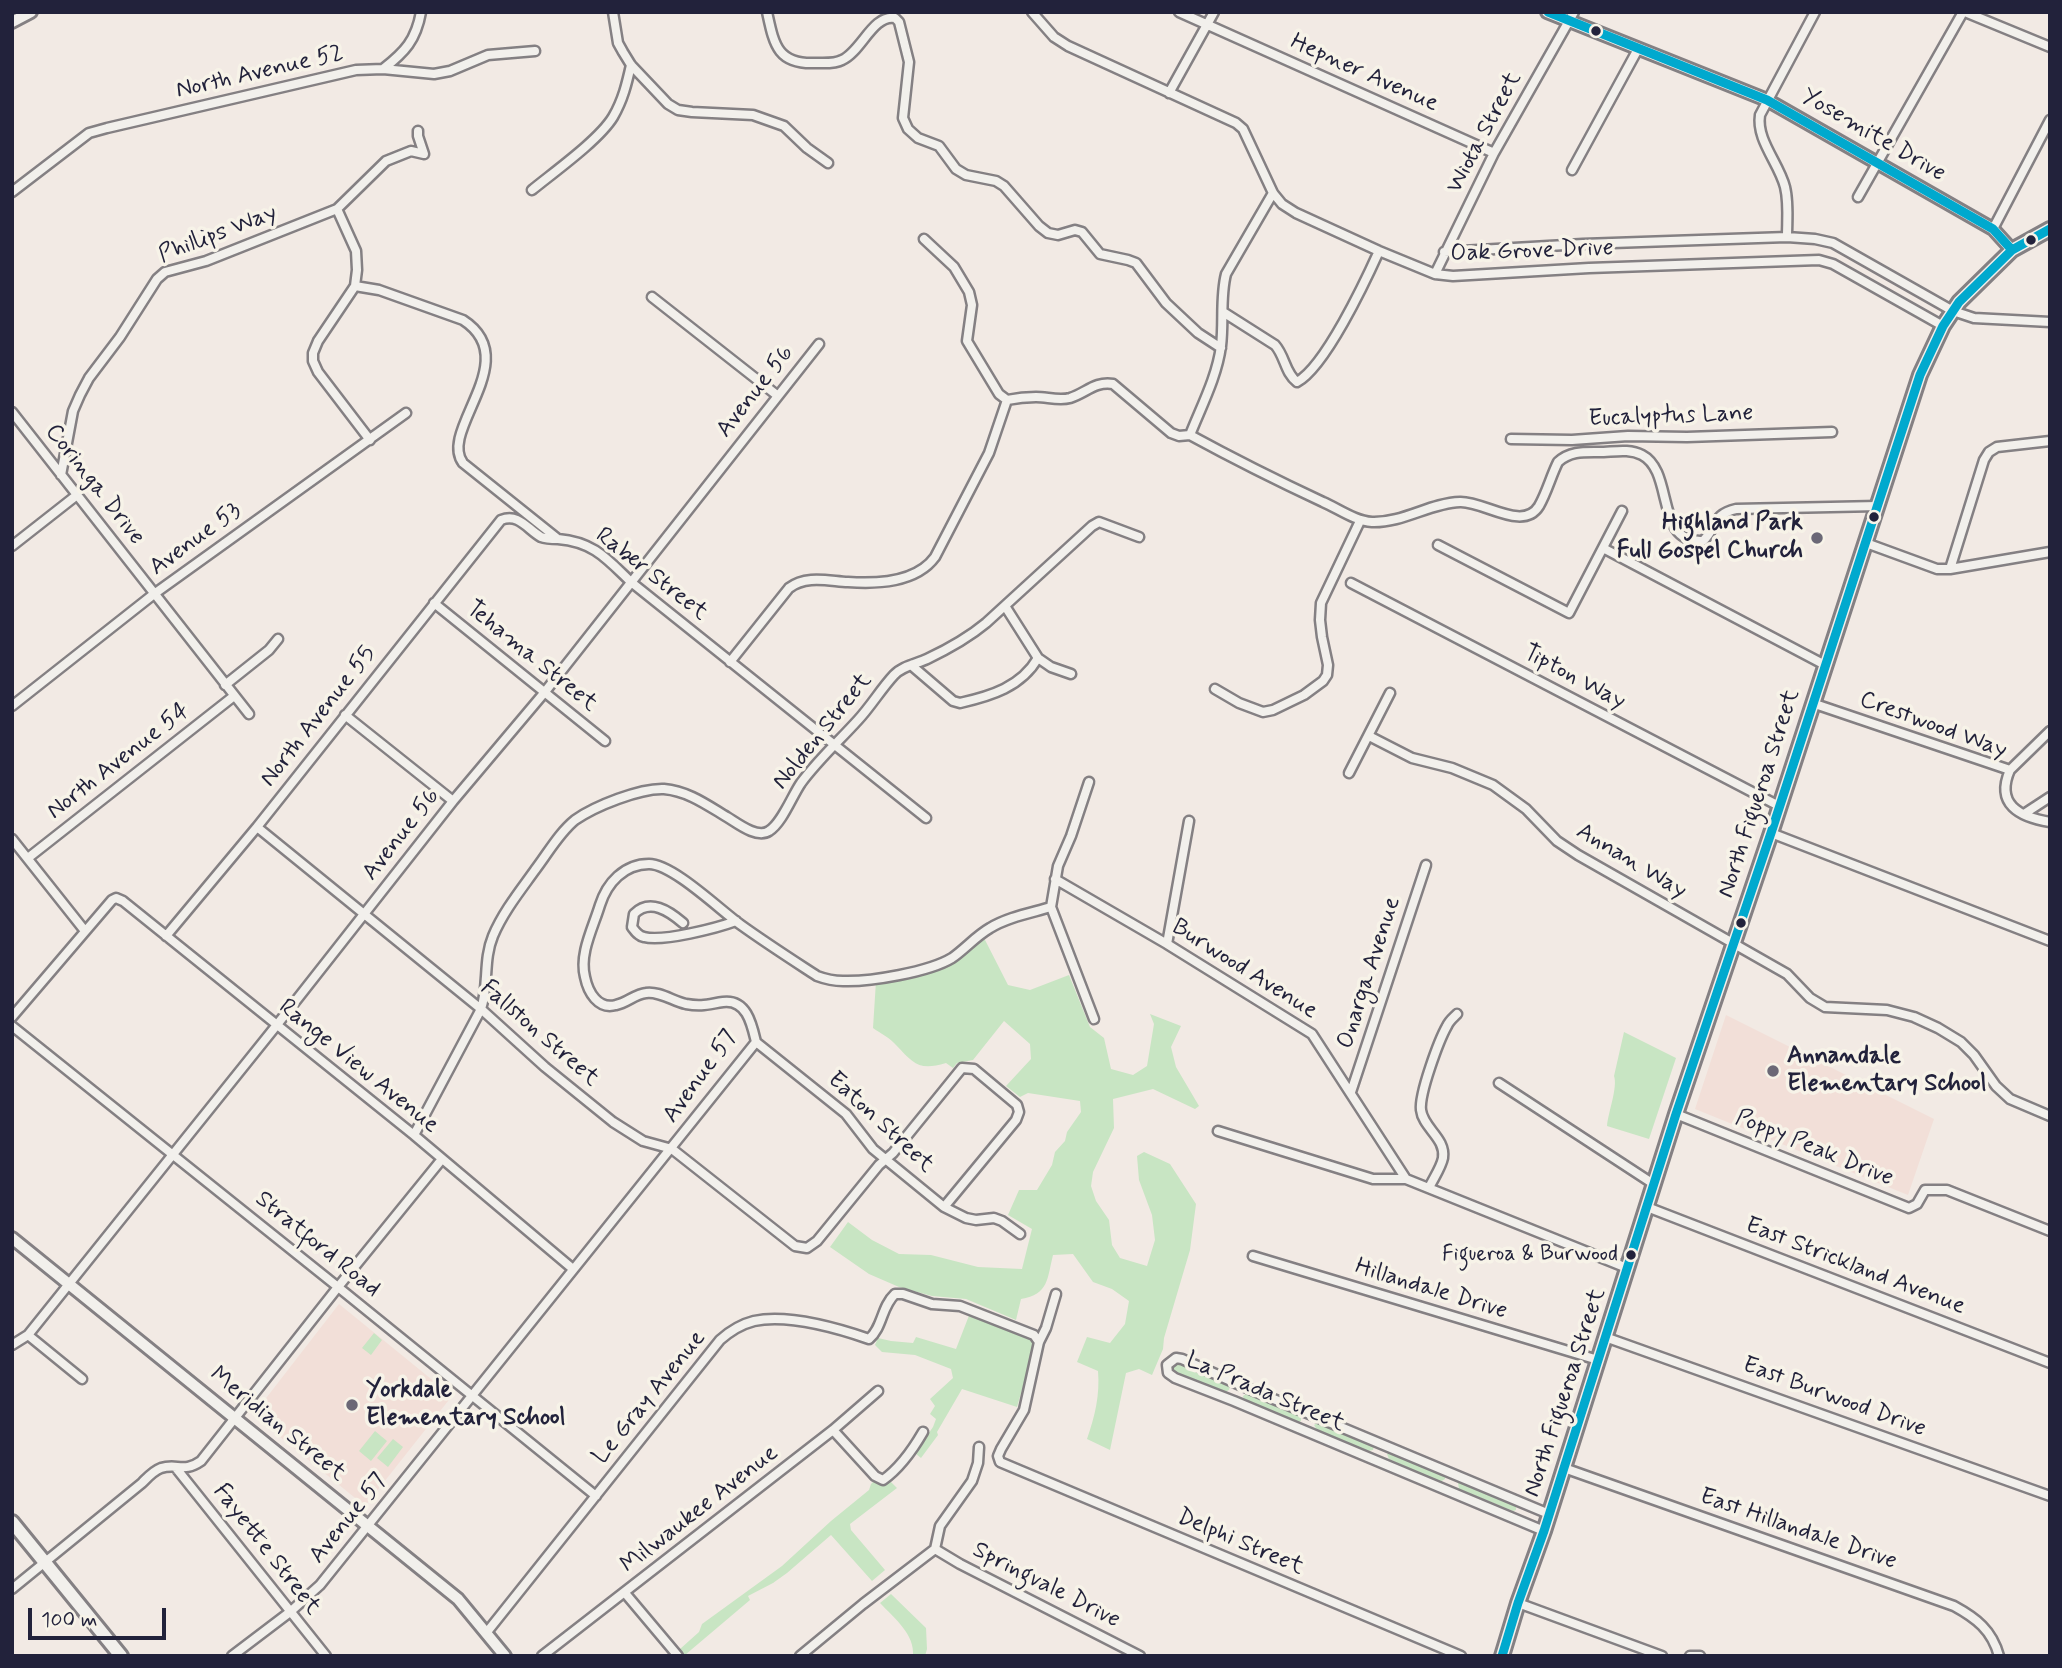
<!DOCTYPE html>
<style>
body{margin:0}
#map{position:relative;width:2062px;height:1668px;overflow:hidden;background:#f2eae4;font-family:Mynerve,sans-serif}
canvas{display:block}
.frame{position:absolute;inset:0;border:14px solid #22223b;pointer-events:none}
.scale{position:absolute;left:28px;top:1608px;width:138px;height:32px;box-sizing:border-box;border:4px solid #22223b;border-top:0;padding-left:9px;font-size:21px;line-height:24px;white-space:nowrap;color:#22223b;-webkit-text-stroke:5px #f7f3e8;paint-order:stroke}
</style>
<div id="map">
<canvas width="2062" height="1668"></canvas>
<div class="frame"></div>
<div class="scale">100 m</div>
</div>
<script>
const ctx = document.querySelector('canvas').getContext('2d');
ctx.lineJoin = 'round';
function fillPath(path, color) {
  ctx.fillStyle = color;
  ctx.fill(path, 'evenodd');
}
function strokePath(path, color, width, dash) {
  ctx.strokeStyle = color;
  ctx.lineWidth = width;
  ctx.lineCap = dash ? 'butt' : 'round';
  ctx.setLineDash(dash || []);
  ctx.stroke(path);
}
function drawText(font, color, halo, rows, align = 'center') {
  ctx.font = font + ' Mynerve,sans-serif';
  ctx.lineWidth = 7;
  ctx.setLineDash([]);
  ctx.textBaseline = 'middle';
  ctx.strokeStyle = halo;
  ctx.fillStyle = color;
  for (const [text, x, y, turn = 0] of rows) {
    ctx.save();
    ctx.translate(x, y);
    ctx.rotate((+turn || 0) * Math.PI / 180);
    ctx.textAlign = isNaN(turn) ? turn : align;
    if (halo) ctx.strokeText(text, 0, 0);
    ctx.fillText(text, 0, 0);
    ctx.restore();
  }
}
fillPath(new Path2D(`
 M1726 1015 1934 1119 1908 1195 1695 1109Z
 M339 1304 452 1396 365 1506 253 1415Z`), '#f2dfd8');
fillPath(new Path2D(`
 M984 938 1008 985 1030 990 1069 975 1090 1027 1104 1038 1111 1069 1133 1075 1147 1066 1154 1024 1150 1014 1181 1026 1171 1047 1176 1067 1199 1106 1195 1109 1153 1089 1113 1099 1114 1128 1093 1172 1091 1186 1096 1201 1109 1220 1112 1245 1120 1258 1147 1266 1155 1240 1152 1215 1139 1180 1137 1156 1144 1152 1170 1164 1196 1204 1190 1250 1164 1338 1163 1349 1152 1375 1139 1369 1126 1373 1110 1450 1087 1439C1095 1416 1100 1395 1098 1371L1077 1362 1087 1337 1110 1343 1125 1324 1129 1301 1112 1289 1093 1282 1073 1254 1053 1255C1047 1279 1049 1294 1021 1299L1016 1320 966 1299 932 1296 899 1287 869 1274 830 1247 848 1222 872 1240 899 1254 931 1255 978 1267 1022 1269 1032 1229 1008 1215 1019 1190H1037L1052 1165 1055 1152 1065 1141 1067 1132 1081 1112 1080 1101 1028 1093 1020 1097 1006 1086 1031 1059 1030 1044 1004 1021 973 1060 957 1063 953 1068 946 1063C919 1071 914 1064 896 1045 890 1038 880 1033 873 1028L876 981 924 973Z
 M1624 1032 1676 1058 1649 1139 1607 1126C1608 1113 1618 1087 1614 1076Z
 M970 1313 1032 1340 1033 1352 1017 1407 962 1389 937 1432 938 1435 921 1458 915 1453 933 1427 936 1419 930 1414 935 1406 930 1399 953 1378 951 1369 915 1355 882 1352 875 1345 878 1338 891 1341 913 1343 916 1337 956 1349Z
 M374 1333 382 1340 371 1355 362 1348Z
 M1176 1362 1228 1383 1230 1386 1229 1390 1225 1392 1173 1371 1171 1365Z
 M1249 1392 1298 1413 1301 1418V1421L1297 1423 1244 1401 1243 1396Z
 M1319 1422 1373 1443 1374 1446 1373 1450 1368 1451 1317 1430 1314 1425Z
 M375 1431 387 1441 371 1461 359 1451Z
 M393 1439 403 1447 388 1467 377 1458Z
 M1392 1451 1445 1472V1479L1440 1482 1389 1459 1387 1454Z
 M888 1479 897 1488 850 1524 851 1530 885 1570 872 1581 831 1535 787 1573 773 1583 748 1596 750 1600 685 1655 680 1649 699 1632 702 1624 782 1566 831 1521 869 1490 871 1484 874 1481Z
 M1460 1481H1464L1516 1503V1510L1513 1511 1459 1489 1458 1483Z
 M891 1594 926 1628 927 1649 925 1656H913C915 1634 894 1618 880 1603Z`), '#c8e5c3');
const minor = new Path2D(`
 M613 12 618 43 623 52 631 65 668 104 678 110 692 112 753 115 784 126 807 148 828 163
 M767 12C774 44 777 65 816 63 824 63 835 64 842 60 861 52 873 14 895 18L899 22 909 62 903 118 908 129 918 138 939 146 956 169 966 175 996 181 1004 186 1039 226 1048 233 1058 235 1075 230 1082 232 1100 254 1128 260 1136 263 1166 303 1198 333 1221 348
 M1032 12 1054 37 1068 46 1236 123 1243 129 1273 193 1282 204 1296 213 1379 251 1435 274 1453 276 1589 268 1819 260 1833 264 1943 326
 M1179 12 1494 153
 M1965 12 2050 47
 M383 69C405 52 416 40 421 12
 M1169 93 1214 12
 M1572 170 1638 49
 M532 190C554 172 599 140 613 117 623 100 627 83 631 65
 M12 192 89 133 107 128 356 70 383 69 434 74 450 71 488 55 535 51
 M1858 197 1963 12
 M337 209 356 251 357 270 355 286 318 341 313 353V361L318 372 370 440
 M1993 229 2050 120
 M1787 237C1787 221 1789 203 1785 187 1779 163 1756 140 1760 115L1815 12
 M924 239 954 267 969 292 972 305 967 341 999 394 1007 400
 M1444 252 1583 244 1787 237 1815 239 1833 243 1953 311 1974 318 2050 322
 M1435 274 1494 153 1574 12
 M355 286 379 290 463 320C525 360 438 430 463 463L558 539C594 542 607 559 631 582L926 818
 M652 297 778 396
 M1223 312 1275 345C1285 356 1285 373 1297 382 1325 367 1365 282 1379 251
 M12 412 249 714
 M1190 435C1234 459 1278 481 1323 502 1339 509 1355 521 1372 522 1403 523 1430 503 1460 502 1484 501 1523 532 1539 506 1547 492 1551 476 1558 462 1570 451 1584 452 1599 452 1613 452 1629 448 1642 455 1675 472 1654 544 1703 541 1717 527 1713 514 1736 509L1878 506
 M1190 435C1201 407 1217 377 1221 346 1224 322 1220 297 1226 274L1273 193
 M1511 439 1572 440 1628 436 1687 437 1832 432
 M61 475 73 411 80 395 89 378 120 337 157 279 165 272 206 261 337 209 386 161 411 151 424 154 418 136V131
 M1866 543 1937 569H1950L2050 552
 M1438 545 1569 613 1622 511
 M12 546 77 495
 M1603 548 1825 665
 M1950 569 1984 460 1989 452 1997 447 2050 441
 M1351 583 1779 806
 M434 603 605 741
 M1005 606 1038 658 1051 667 1071 674
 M730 662 789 588C806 575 828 581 848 582 877 584 916 583 935 557L989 453 1007 400C1017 398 1026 397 1036 397 1047 397 1059 401 1070 398 1086 393 1095 381 1113 384L1171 433 1179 436 1190 435
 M911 665 953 701 960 703C991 696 1021 687 1038 658
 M225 685 269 650 278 639
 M1215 689 1239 703 1263 712 1273 710 1304 695 1323 681 1327 675 1328 665 1322 637 1320 620 1321 603 1360 521
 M1812 703 2010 770C1995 804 2019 817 2050 822
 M12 706 154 594 406 413
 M345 715 453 801
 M1369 736 1412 758 1452 768 1493 785 1526 809 1557 841 1578 855 1787 974 1810 998 1825 1007 1887 1010 1914 1017 1938 1028 1961 1042 1974 1055 1996 1086 2010 1099 2050 1116
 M2010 770 2050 731
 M1349 773 1390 693
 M1089 782 1071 836 1058 866 1051 907 1094 1019
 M2024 814 2050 797
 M257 827 481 1009 545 1067 613 1122 643 1141 672 1149 795 1246 807 1248 817 1241 879 1165 893 1153 962 1068 974 1069 1017 1105 1019 1112 1016 1120 944 1207
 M1771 833 2050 941
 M12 839 85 931
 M28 858 234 696
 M1055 879 1167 944 1312 1034 1406 1179 1627 1268
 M683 923C669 911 650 898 634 914L632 927C635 931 638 936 644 937 663 942 717 928 736 921
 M166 936 257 827 501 520C519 513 527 529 541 537 546 539 553 539 558 539
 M1167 944 1189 821
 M12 1017 112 900 116 898 123 901 414 1135 573 1269
 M12 1026 338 1287 596 1496
 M756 1042C752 1025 747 999 723 1002 709 1004 702 1007 686 1004 673 1001 659 991 646 993 635 994 627 1003 616 1005 598 1010 588 992 585 977 579 954 593 928 600 905 607 883 624 864 649 864 673 864 721 911 741 925 766 943 791 959 817 976 825 979 833 981 843 981 870 982 929 972 952 958 965 949 976 936 990 928 1008 917 1031 913 1051 907
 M756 1042 846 1114 873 1149 944 1207 966 1218 976 1220 994 1218 1002 1221 1020 1234
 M1499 1083 1655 1185
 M1351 1092 1426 865
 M1676 1114 1909 1208 1917 1204 1925 1190H1947L2050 1231
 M1218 1131 1373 1179H1406
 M414 1135 481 1009C489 985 483 960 493 936 503 912 520 891 535 870 548 853 559 833 575 820 595 806 640 788 664 789 688 791 707 805 727 817 737 823 757 839 769 831 782 823 792 796 801 783 818 760 839 741 858 720 871 706 881 689 894 675 902 666 916 664 927 659 948 649 968 638 986 623L1092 526 1099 522 1139 537
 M1429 1188C1433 1179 1441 1168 1443 1158 1446 1138 1423 1128 1421 1110 1419 1094 1439 1040 1447 1026 1449 1021 1453 1018 1457 1014
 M1647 1207 2050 1363
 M1253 1256 1598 1360
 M1056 1294 1046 1328 1039 1342 1024 1410 1001 1449 998 1456 1000 1462 1461 1656
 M28 1335 82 1379
 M1605 1337 2050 1496
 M12 1345 28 1335 276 1026 453 801 544 693 819 344
 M833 1430 875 1476 883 1480C900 1468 912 1451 923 1432
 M176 1468 326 1656
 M1564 1468 1954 1606C1976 1618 1992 1630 1999 1656
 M1544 1531 1234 1401 1175 1378 1168 1373 1167 1365 1176 1358 1182 1359 1240 1385 1549 1514
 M935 1549 960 1564 1140 1656
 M12 1589 142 1483C148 1477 153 1471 161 1468 177 1463 184 1473 201 1461L338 1287 442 1159
 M625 1593 678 1656
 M1518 1603 1662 1656
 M487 1632 720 1340C729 1332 742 1324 754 1321 788 1314 837 1328 869 1339 883 1327 881 1307 895 1294H903L932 1304 960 1306 1034 1335 1039 1342
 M232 1656 290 1612 320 1585 756 1042
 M542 1656 833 1430 878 1391
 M800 1656 863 1604 935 1549 940 1526 972 1481 978 1463 979 1447
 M1690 1656H1700`);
const tertiary = new Path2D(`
 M1547 12 1767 100 1993 229 2012 250
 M12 22 31 12
 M12 1238 458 1599 505 1656`);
const secondary = new Path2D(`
 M12 1522 121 1656
 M1502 1656 1518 1603 1544 1531 1676 1114 1771 833 1920 375 1943 326 1959 302 2012 250 2050 229`);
strokePath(minor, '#848083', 13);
strokePath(tertiary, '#848083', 16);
strokePath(secondary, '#848083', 18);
strokePath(minor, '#f2f0ec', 8);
strokePath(tertiary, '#f2f0ec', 10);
strokePath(secondary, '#f2f0ec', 12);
strokePath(new Path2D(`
 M1548 12 1767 100 1993 229 2012 250
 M1502 1656 1518 1603 1544 1531 1676 1114 1771 833 1920 375 1943 326 1959 302 2012 250 2050 229`), '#00a9ce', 9);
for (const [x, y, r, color] of [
 [1596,31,6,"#22223b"],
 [2031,240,6,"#22223b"],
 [1874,517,6,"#22223b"],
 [1817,538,7,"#6b6876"],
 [1741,923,6,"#22223b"],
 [1773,1071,7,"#6b6876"],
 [1631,1255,6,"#22223b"],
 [352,1405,7,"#6b6876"]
]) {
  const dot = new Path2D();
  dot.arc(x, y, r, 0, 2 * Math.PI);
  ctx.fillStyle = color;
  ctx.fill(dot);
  strokePath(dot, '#f7f3e8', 2.5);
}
drawText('22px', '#22223b', '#f7f3e8', [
 ["Figueroa & Burwood",1618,1255]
], 'right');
drawText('24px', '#22223b', '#f7f3e8', [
 ["North Avenue 52",260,73,-13],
 ["Hepner Avenue",1364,74,24],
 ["Wiota Street",1485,133,-62],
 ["Yosemite Drive",1873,136,30],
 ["Phillips Way",218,235,-21],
 ["Oak Grove Drive",1532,252,-2],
 ["Avenue 56",756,392,-52],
 ["Eucalyptus Lane",1671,417,-2],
 ["Coringa Drive",94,485,52],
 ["Avenue 53",196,540,-36],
 ["Raber Street",651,575,38],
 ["Tehama Street",531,657,39],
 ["Tipton Way",1574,678,28],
 ["North Avenue 55",319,717,-52],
 ["Crestwood Way",1933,726,20],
 ["Nolden Street",823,732,-51],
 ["North Avenue 54",119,762,-38],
 ["North Figueroa Street",1760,794,-72],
 ["Avenue 56",402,835,-52],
 ["Annan Way",1631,862,31],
 ["Burwood Avenue",1244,970,32],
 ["Onarga Avenue",1370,973,-72],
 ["Fallston Street",539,1034,41],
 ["Range View Avenue",358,1067,39],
 ["Avenue 57",701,1077,-54],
 ["Eaton Street",880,1123,43],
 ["Poppy Peak Drive",1814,1149,22],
 ["Stratford Road",317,1245,39],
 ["East Strickland Avenue",1855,1267,21],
 ["Hillandale Drive",1431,1290,17],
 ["La Prada Street",1265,1393,23],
 ["North Figueroa Street",1566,1393,-72],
 ["Le Gray Avenue",650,1398,-51],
 ["East Burwood Drive",1834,1398,20],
 ["Meridian Street",277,1425,39],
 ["Milwaukee Avenue",700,1510,-38],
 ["Avenue 57",349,1519,-51],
 ["East Hillandale Drive",1798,1530,19],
 ["Delphi Street",1240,1543,23],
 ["Fayette Street",266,1550,52],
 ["Springvale Drive",1046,1586,27]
]);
drawText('bold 24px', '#22223b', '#f7f3e8', [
 ["Highland Park",1803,524,"right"],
 ["Full Gospel Church",1803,552,"right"],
 ["Annandale",1787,1057],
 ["Elementary School",1787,1085],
 ["Yorkdale",366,1391],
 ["Elementary School",366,1419]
], 'left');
</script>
